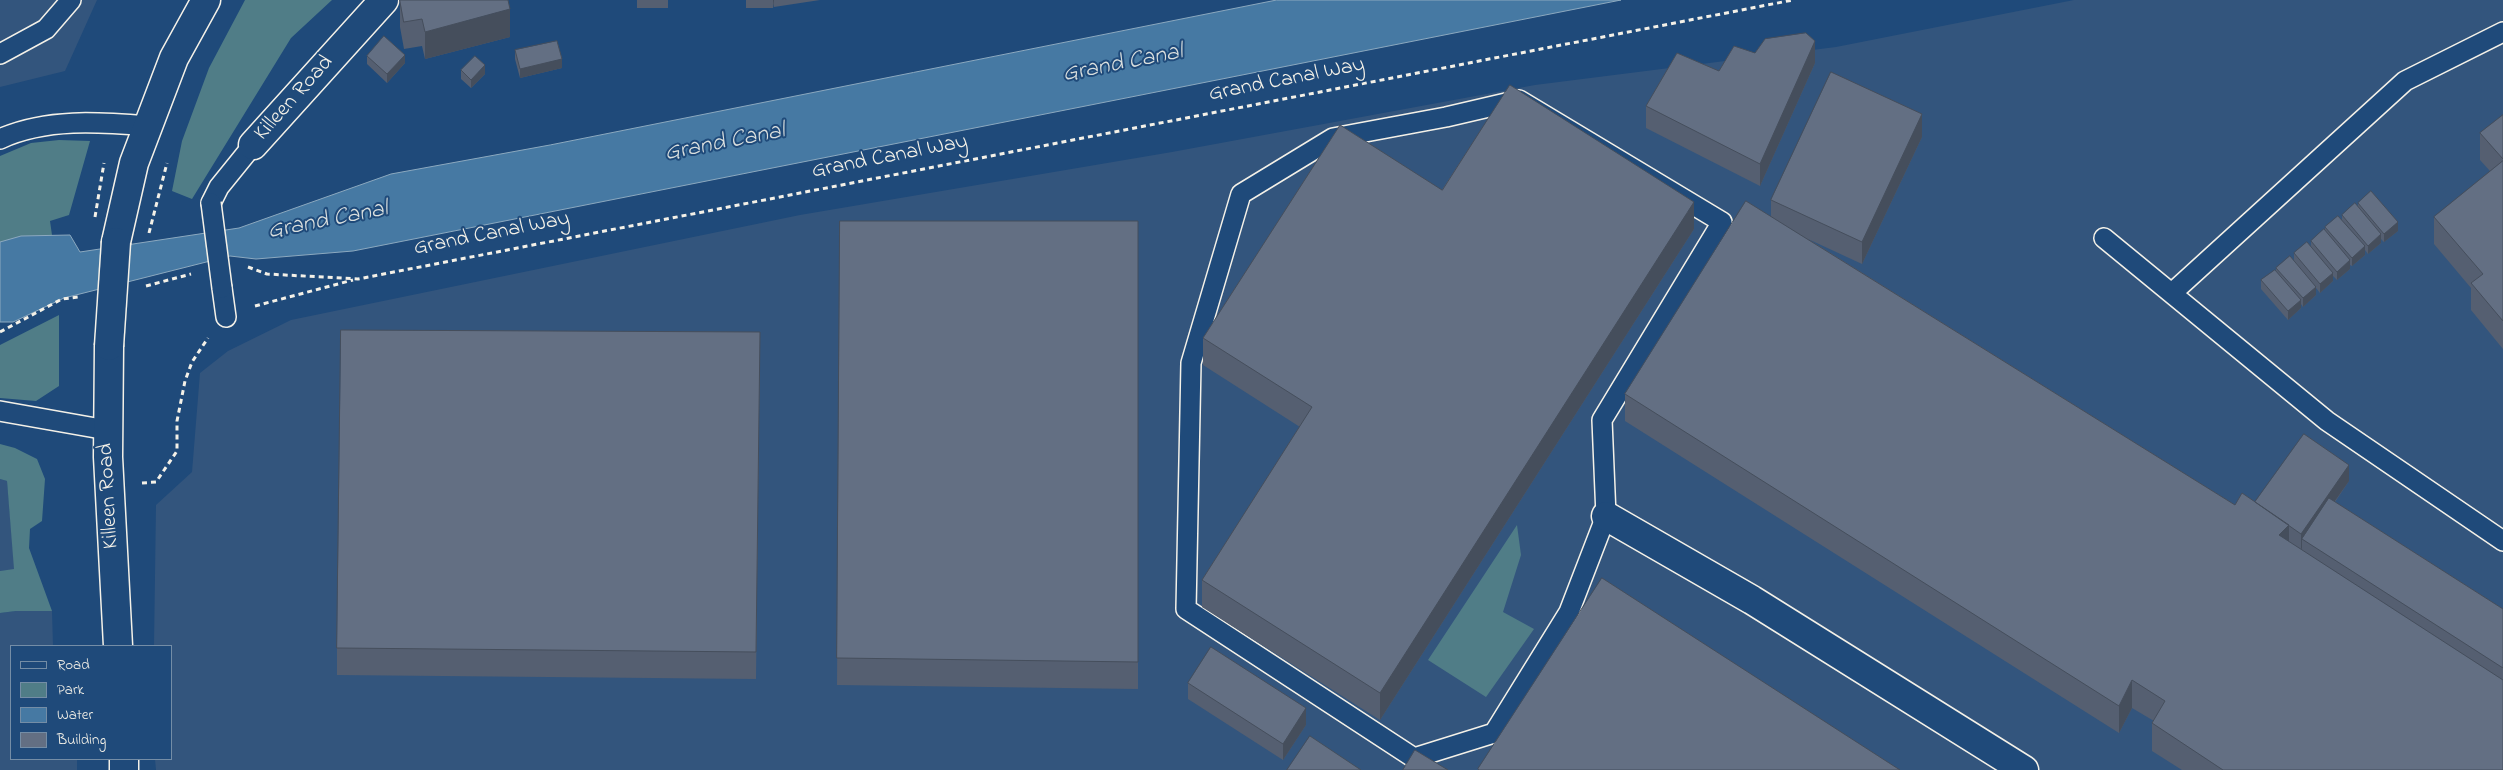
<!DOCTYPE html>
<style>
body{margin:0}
#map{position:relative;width:2503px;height:770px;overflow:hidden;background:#1f4a7a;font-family:"Indie Flower",sans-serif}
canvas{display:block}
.legend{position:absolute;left:10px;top:645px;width:162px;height:115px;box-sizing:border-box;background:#1f4a7a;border:1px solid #748da6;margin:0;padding:6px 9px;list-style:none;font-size:15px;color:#f4f1e8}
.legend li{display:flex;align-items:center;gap:10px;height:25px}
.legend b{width:25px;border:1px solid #748da6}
</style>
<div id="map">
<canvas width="2503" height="770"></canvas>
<ul class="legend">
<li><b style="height:6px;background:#1f4a7a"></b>Road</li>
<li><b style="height:14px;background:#507d87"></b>Park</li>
<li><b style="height:14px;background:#4679a3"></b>Water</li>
<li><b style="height:14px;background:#636f83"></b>Building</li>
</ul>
</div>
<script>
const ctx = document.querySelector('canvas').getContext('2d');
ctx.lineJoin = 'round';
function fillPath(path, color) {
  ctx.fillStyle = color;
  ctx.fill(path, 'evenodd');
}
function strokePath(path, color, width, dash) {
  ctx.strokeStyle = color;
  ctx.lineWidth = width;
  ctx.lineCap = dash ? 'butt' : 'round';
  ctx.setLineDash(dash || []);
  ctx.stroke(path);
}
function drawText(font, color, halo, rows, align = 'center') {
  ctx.font = font + ' "Indie Flower",sans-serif';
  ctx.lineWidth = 4;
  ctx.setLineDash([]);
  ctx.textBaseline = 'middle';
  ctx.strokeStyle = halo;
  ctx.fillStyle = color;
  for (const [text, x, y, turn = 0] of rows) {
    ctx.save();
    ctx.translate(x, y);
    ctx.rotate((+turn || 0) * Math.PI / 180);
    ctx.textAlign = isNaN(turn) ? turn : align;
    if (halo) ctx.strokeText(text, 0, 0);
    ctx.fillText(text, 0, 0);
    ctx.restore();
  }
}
fillPath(new Path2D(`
 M0 0H97L65 71 0 87Z
 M2074 0H2503V770H156L155 759H171V646H154L156 505 192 472 200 373 228 351 291 320 800 215 1172 152 1535 85 1836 47Z
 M0 479 7 481 15 570 0 571Z
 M16 611H52L53 646H11V759H77V770H0V613Z`), '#33557d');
fillPath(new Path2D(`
 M245 0H332L291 38 192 199 172 191 182 141 209 68Z
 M59 140 90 141 69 215 50 221 52 235 0 249V156L31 143Z
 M59 315V386L36 401 0 398V345Z
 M0 444 15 448 37 459 45 479 42 521 30 529 29 548 52 611H16L0 613V571L14 569 7 481 0 479Z
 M1517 525 1521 555 1503 612 1534 629 1486 697 1428 660Z`), '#507d87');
const water = new Path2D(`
 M1277 0H1621L353 251 256 259 230 256 64 298 13 322H0V242L21 236 70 235 80 252 239 228 391 174 550 145Z`);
fillPath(water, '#4679a3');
strokePath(water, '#8ca9bf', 1);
const service = new Path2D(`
 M0 54 46 29 71 0
 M1519 100 1722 222 1602 420 1606 516 1569 612 1494 733 1414 758 1186 609 1191 363 1241 194 1333 138 1446 117Z
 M0 139C46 118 99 122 148 126
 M211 203 219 187 253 145
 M2104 238 2327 421 2503 541
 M222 288 226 317
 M2172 293 2405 81 2503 32
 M0 411 107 430`);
const minor = new Path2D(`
 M253 145 384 0
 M1606 516 1752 600 2024 770`);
const tertiary = new Path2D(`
 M116 242 134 163 174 58 206 0
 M109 346 108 457 118 646
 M124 759V770`);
strokePath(service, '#f4f1e8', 22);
strokePath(minor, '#f4f1e8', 31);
strokePath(tertiary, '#f4f1e8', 31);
strokePath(new Path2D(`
 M248 267 267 274 358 279 1793 0
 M146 286 191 274
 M255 306 353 280
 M0 332 62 299 78 297
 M142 483 156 482 177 451V421L185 381 192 362 208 338`), '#f4f1e8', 3, [5, 4]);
strokePath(service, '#1f4a7a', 19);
strokePath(minor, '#1f4a7a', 28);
strokePath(tertiary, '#1f4a7a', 28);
const serviceBridge = new Path2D(`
 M211 203 222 288`);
const tertiaryBridge = new Path2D(`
 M109 346 116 242`);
strokePath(serviceBridge, '#f4f1e8', 22, []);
strokePath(tertiaryBridge, '#f4f1e8', 31, []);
strokePath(new Path2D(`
 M95 217 104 163
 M149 233 167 163`), '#f4f1e8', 3, [5, 4]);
strokePath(serviceBridge, '#1f4a7a', 19);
strokePath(tertiaryBridge, '#1f4a7a', 28);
fillPath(new Path2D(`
 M400 0 510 37 425 59 422 46 404 49 400 27Z
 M637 0H668V8H637Z
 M746 0H820L774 7V3L773 8H746Z
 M515 50 562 68 520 78 515 59Z
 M1755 53 1815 63 1760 186 1646 128V106Z
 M367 56 405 63 387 83 367 64Z
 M461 70 485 74 471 88 461 79Z
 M2503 115V349L2471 310V288L2434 244V217L2490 171 2480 160V133Z
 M1922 137 1862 264 1808 239 2235 505 2255 502 2349 481 2335 502 2503 609V770H2182L2152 751V723L2154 721 2132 708 2119 733 1625 421V394L1771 216V200Z
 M1442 190 1694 229 1380 720 1202 607V580L1300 427 1203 365V338Z
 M2358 203 2398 231 2384 242 2381 239V243L2368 254 2365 250V255L2352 266 2350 265V269L2337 280 2333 276V281L2320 293 2316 288V295L2303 307 2301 304V308L2288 320 2261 289V280L2276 272V268L2294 261V253L2311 247V241L2325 231V227L2342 220V215L2358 207Z
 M840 221H1138V689L837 685Z
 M760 332 756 679 337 675V648Z
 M1188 683 1306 725 1283 760 1188 699Z`), '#555f71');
fillPath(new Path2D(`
 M773 0H774L773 8Z
 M510 9V37L425 59V32Z
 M1815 41V63L1760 186V164Z
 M405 55V63L387 83V74Z
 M562 59V68L520 78V69Z
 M485 65V74L471 88V80Z
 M1922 114V137L1862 264V242Z
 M1694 202V229L1380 720V693Z
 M2398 222V231L2384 242V234Z
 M2381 234V243L2368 254V246Z
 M2365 246V255L2352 266V258Z
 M2350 260V269L2337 280V272Z
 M2333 273V281L2320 293V284Z
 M2316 287V295L2303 307V298Z
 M2301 300V308L2288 320V311Z
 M2349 465V481L2306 542 2302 539V548L2301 550V534Z
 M2289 525V553L2279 535Z
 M2132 680V708L2119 733V706Z
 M1306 708V725L1283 760V744Z`), '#454e5c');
const building = new Path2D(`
 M400 0H508L510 9 425 32 422 19 404 22Z
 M1806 33 1815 41 1760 164 1646 106 1677 53 1719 71 1734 46 1755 53 1765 39Z
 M384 36 405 55 387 74 367 56Z
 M557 41 562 59 520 69 515 50Z
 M475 56 485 65 471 80 461 70Z
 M1831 72 1922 114 1862 242 1771 200Z
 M1510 85 1694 202 1380 693 1202 580 1312 407 1203 338 1340 125 1442 190Z
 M2503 115V159L2480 133Z
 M2503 161V321L2471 283 2483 274 2434 217Z
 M2371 191 2398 222 2384 234 2358 203Z
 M1746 201 2235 505 2242 493 2289 525 2279 535 2503 680V770H2223L2152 723 2165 701 2132 680 2119 706 1625 394Z
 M2355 203 2381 234 2368 246 2342 215Z
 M2338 216 2365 246 2352 258 2325 227Z
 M840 221H1138V662L837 658Z
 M2324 229 2350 260 2337 272 2311 241Z
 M2307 242 2333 273 2320 284 2294 253Z
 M2290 256 2316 287 2303 298 2276 268Z
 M2275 270 2301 300 2288 311 2261 280Z
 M341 330 760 332 756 652 337 648Z
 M2304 434 2349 465 2301 534 2255 502Z
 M2329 498 2503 609V668L2302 539Z
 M1602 578 1900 770H1479L1478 769Z
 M1211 647 1306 708 1283 744 1188 683Z
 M1310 736 1361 770H1287Z
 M1415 750 1448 770H1403Z`);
fillPath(building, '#636f83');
strokePath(building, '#454e5c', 1);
drawText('22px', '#f4f1e8', '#1f4a7a', [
 ["Grand Canal Way",1287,81,-11],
 ["Killeen Road",295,99,-48],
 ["Grand Canal Way",890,158,-11],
 ["Grand Canal Way",492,235,-11],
 ["Killeen Road",110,496,-93]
]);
drawText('italic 24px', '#dadfde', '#1f4a7a', [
 ["Grand Canal",1123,65,-11],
 ["Grand Canal",725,144,-11],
 ["Grand Canal",328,222,-11]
]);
</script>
